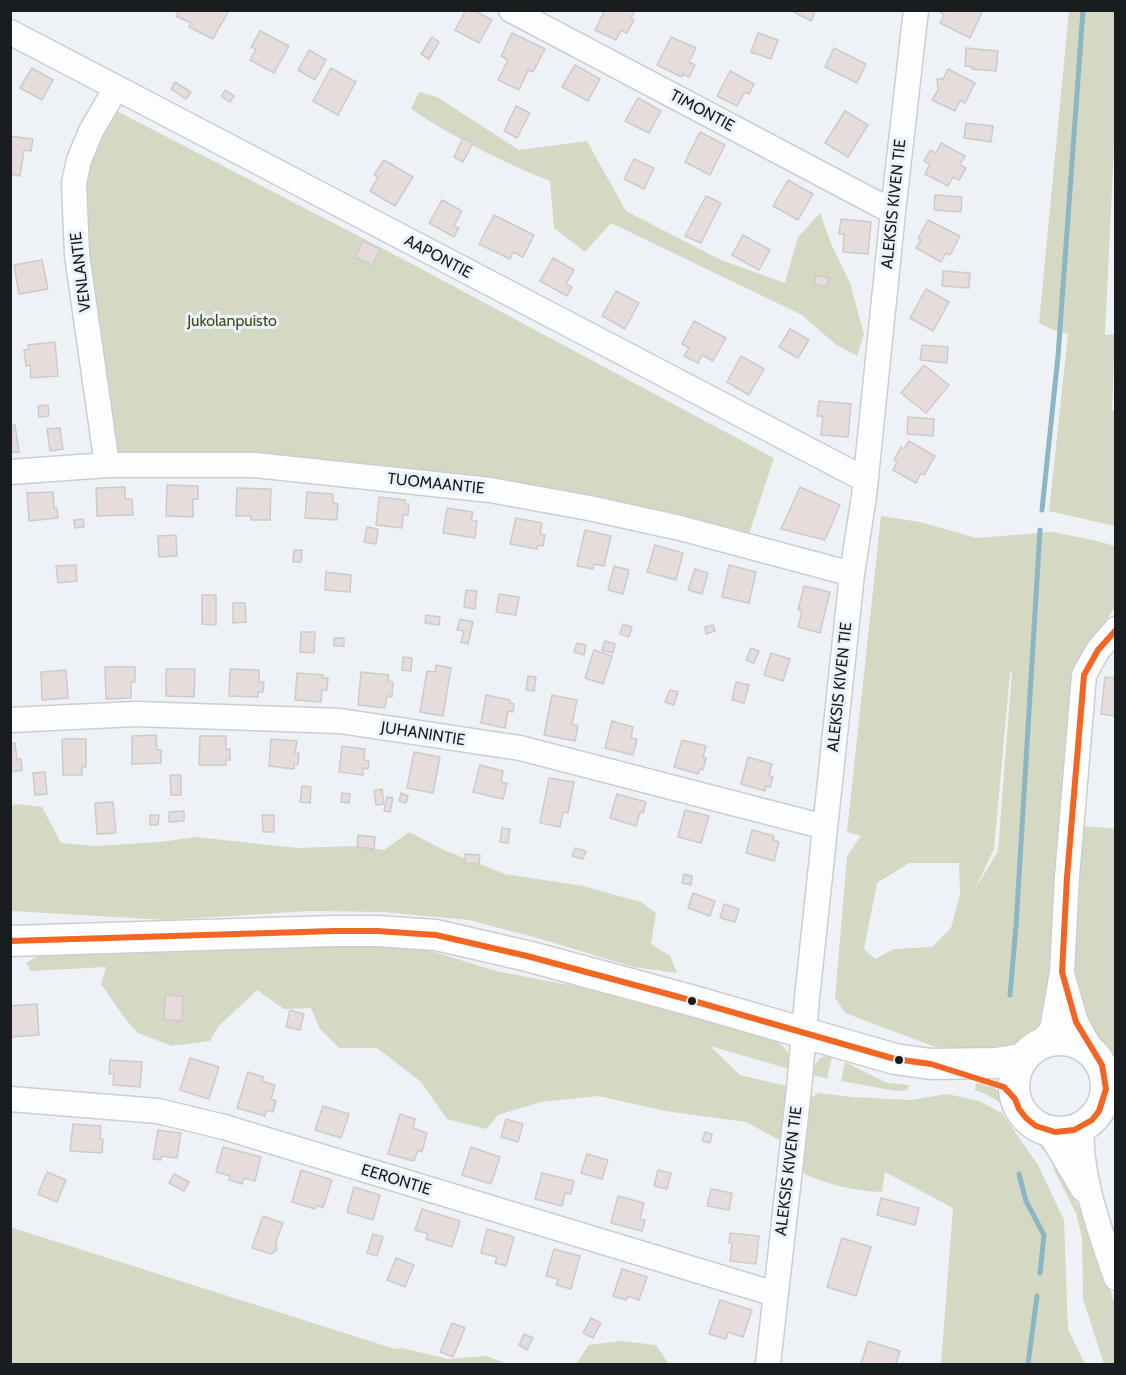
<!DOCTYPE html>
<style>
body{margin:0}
#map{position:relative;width:1126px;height:1375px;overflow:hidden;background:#eef2f6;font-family:Cabin,sans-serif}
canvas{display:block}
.frame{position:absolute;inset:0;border:12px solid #1a1d20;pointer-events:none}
</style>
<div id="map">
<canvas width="1126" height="1375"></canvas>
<div class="frame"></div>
</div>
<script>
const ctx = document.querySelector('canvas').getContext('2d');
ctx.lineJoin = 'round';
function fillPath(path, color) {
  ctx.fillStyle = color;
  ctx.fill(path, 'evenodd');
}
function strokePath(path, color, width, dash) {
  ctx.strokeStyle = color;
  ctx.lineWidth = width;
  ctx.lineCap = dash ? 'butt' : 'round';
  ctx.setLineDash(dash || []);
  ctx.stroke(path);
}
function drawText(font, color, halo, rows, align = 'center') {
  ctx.font = font + ' Cabin,sans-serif';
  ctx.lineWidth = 6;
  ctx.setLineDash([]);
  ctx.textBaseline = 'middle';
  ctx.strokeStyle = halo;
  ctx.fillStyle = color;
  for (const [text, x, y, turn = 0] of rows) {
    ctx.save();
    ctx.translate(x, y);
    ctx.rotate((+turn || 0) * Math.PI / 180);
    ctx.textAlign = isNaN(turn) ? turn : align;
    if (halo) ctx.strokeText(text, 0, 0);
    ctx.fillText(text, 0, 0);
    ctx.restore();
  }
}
fillPath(new Path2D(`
 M1069 11H1115V126L1105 335 1115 334 1112 410 1116 411 1115 526 1049 511 1068 334 1053 330 1039 323Z
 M419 92 437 97 519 150 587 141 626 211 721 260 785 283 798 237 820 213 832 246 850 283 864 334 857 356 835 344 802 315 611 223 585 252 554 228 550 181C502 162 454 138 411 109Z
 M111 108 401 258 774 458 747 540 491 483 117 458 85 258 83 184Z
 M881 516 920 522 976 538 1052 532 1093 540 1115 546V607L1075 668 1058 823 1115 829V1066C1099 1061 1060 1007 1047 991L1038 1029 1026 1041 1010 1050 991 1053 938 1048 845 1013 835 998 847 856 861 836 847 832ZM1012 671 998 851 974 891 994 849 1010 673ZM909 863H959L960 894 951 928 932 947 894 949 875 959 864 949 877 883Z
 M16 804 42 807 61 843 95 846 160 842 196 837 297 848 352 846 384 850 409 832 444 850 505 874 583 886 641 902 656 913 651 944 670 956 677 973 633 967 541 939 469 920 384 912 311 911 166 920 11 911 10 806Z
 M396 944 425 949 496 971 600 991 773 1039C783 1046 792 1052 791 1066L786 1068 710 1046 740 1075 787 1086 781 1141 746 1122 665 1111 598 1096 541 1102 498 1115 486 1129 447 1119 421 1082 377 1048H339L320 1029 311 1008 284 1009 257 990 218 1027 210 1041 172 1046 138 1033 126 1020 101 984 106 967 31 971 26 963 45 952Z
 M829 1055 832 1057 827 1079 811 1074 813 1067 820 1058Z
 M845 1062 887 1083 909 1085 907 1090 896 1091 841 1081Z
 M976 1083 993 1087 1004 1096 1051 1154 1045 1152C1024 1126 1008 1101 975 1090Z
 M819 1093 851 1097 911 1100 947 1094 979 1101 1002 1113 1038 1165 1064 1220 1068 1329 1085 1364H941L953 1208 885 1172 882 1192C854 1191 829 1185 804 1174L802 1161 810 1098Z
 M1115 1109V1118L1102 1133 1093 1139 1090 1126 1097 1118Z
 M1057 1165 1082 1213 1086 1214 1115 1305V1364H1104L1083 1299 1082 1238 1076 1213 1053 1168Z
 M10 1227 395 1349 402 1348 448 1359 486 1356 503 1362V1364H11Z
 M621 1341 656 1345 669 1364H576L589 1345Z`), '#d5d9c3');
strokePath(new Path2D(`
 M1042 510 1058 356 1083 10
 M1010 995 1016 926 1040 530
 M1019 1174 1026 1201 1044 1235 1040 1273
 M1028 1364 1037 1296`), '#8db6c5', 5);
const building = new Path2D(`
 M179 10H225L228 12 213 39 189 27 191 23 176 16Z
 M466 10H473L492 20 479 43 455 30Z
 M605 10H635L631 18 634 20 627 33 621 30 616 40 595 30Z
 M795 10H816L811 21 794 12Z
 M941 10H983L970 38 940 23 944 15 940 12Z
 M260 31 289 46 274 73 250 60 256 49 251 47Z
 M512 33 545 49 533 72 528 70 519 90 498 80 508 60 501 56Z
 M758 33 778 40 771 59 751 52Z
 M432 37 439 42 429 59 421 54Z
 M671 37 696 48 689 62 695 65 689 77 683 74 682 77 657 65Z
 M834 48 866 64 857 83 825 67Z
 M966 48 998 51 996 71 972 69 973 67 965 66Z
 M309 50 326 60 315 80 298 70Z
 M575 65 600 79 588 101 562 87Z
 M32 68 53 80 42 100 20 88Z
 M331 68 356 82 338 115 313 101Z
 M948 69 975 83 965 103 960 100 955 111 932 100 938 90 937 79H943Z
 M730 71 754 84 749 94 745 92 737 106 717 96Z
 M175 82 191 92 186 99 171 89Z
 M226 90 234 96 230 102 221 96Z
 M638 98 661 111 649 133 625 121Z
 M516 106 530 113 517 138 504 131Z
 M845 111 868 125 848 157 825 143Z
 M966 123 993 126 991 142 964 138Z
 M700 132 725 145 710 175 685 162Z
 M10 136 33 139 31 151 24 150 20 176 10 174Z
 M463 138 473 143 463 162 454 157Z
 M941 143 965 156 960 165 966 168 959 180 953 177 948 186 925 174 930 164 924 161 930 150 936 153Z
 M634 159 654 168 644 189 624 179Z
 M384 160 413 177 395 206 370 191 378 177 374 175Z
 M788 180 813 194 798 220 773 206Z
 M935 195 962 197 961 212 934 210Z
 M706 196 721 203 701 243 685 236Z
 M442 200 462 211 454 226 459 228 454 237 429 223Z
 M494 215 534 235 523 257 513 252 510 259 479 244Z
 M841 219 871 222 868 254 843 252 844 234H839Z
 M928 220 960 236 950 255 946 253 941 262 916 248 921 240 918 238Z
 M743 235 770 250 759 270 732 255Z
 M363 241 380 249 372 265 355 257Z
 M553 258 574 270 566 284 572 287 567 296 540 281Z
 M42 260 48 289 19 294 14 265Z
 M943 271 970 273 969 288 942 286Z
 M816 275 829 278 826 287 814 284Z
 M926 289 949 302 933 331 910 318Z
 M616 291 639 303 625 329 602 316Z
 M694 321 726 338 713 361 702 355 698 363 684 356 689 348 682 344Z
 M790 329 809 340 798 358 779 347Z
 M55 342 58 376 31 378 30 365 26 366 24 350 29 349 28 345Z
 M922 345 948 347 947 363 920 360Z
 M741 356 764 369 749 395 727 382Z
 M924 365 949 385 926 413 901 393Z
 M819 401 851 404 848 437 821 435 823 416H817Z
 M48 405 49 416 39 417 38 406Z
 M908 417 934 419 933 436 907 434Z
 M15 425 19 452 10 453V426Z
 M60 428 63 449 50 451 47 429Z
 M909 441 935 456 924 475 921 473 916 483 893 470 897 462 894 460 901 447 904 449Z
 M167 485 198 486V499H193V517L166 516Z
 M125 487V499H132L133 515 97 516 96 488Z
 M800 487 840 505 825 540 781 529Z
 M237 488 271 489 270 520H251V516H236Z
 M53 492 54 508H57L58 518 29 521 27 493Z
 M307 492 333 494V503L338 504 337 520 305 518Z
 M379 497 405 500V504H409L408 515H403L402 528 376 525Z
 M447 508 473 512 471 520 477 521 475 538 443 533Z
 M516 518 542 523 540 534 545 535 543 546 538 545 537 549 510 544Z
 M83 519 84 527 75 528 74 520Z
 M367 527 378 529 376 544 364 542Z
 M585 530 611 536 604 566 594 564 593 569 577 566Z
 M176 535 177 556 159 557 158 536Z
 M655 545 683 553 676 580 647 572Z
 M294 550H302L301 562H293Z
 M76 565 77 581 58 583 56 566Z
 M729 565 756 572 749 603 722 597Z
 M614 566 629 570 623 594 608 590Z
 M695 569 708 573 702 594 688 590Z
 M326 572 351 575 350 592 325 590Z
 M804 586 830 592 820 633 798 627 802 611 798 610Z
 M466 590 477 591 475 609 464 607Z
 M499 594 519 597 516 615 496 612Z
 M202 595H216V625L202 624Z
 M233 603H245L246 622 233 623Z
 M426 615 440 617 439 625 425 623Z
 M460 619 473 622 468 644 461 642 464 631 457 630Z
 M623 624 632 627 629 637 620 634Z
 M713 625 715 631 706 634 705 627Z
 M301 632H315L314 653 300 652Z
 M334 638H344V646H334Z
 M605 641 615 644 613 653 602 650Z
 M577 643 586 645 584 655 574 652Z
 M751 648 759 651 754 663 746 660Z
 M594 650 612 656 603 684 585 678Z
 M771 653 790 659 783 681 764 675Z
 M403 657 412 658 411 671 402 670Z
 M436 665 451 668 443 716 420 712 427 671 435 672Z
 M105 667H135V682H131V698L106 699Z
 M166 669H195L194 697 166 696Z
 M230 669 259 670V682H264L263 692H258V697L229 696Z
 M66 670 68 698 42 700 41 672Z
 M361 672 389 675 388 681 393 682 392 697 387 696 385 708 358 705Z
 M297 673 323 675V678H328L327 690H322L321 702 295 700Z
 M528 676 536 677 534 691 526 690Z
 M1105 677 1116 678V716L1101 714Z
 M736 682 749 685 744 703 732 700Z
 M670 690 678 692 674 705 665 702Z
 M486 695 510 700V703L514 704 513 712 508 711 505 728 481 723Z
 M552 695 577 700 572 724 578 726 575 741 544 735Z
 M612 721 633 727 631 738 637 739 633 755 605 748Z
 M156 735 157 750H161V763L132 764V736Z
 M200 736H226V749H230V760H226V765H199Z
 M62 739H86V767H82V775H63Z
 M271 739 297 741 295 753H299L298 764H294V769L269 766Z
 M682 740 706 746 703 757 706 758 703 770 700 769 698 774 674 767Z
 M15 743 17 760 21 759 22 770 10 772V744Z
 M342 746 365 749 364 760 369 761 368 769 363 768V775L339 772Z
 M414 752 440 757 433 793 407 788Z
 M748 757 772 764 769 776 773 777 770 787 766 786 765 791 741 784Z
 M480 765 503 771 501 782 507 783 503 799 473 792Z
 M45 772 47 794 35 795 33 773Z
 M170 775H181V795H171Z
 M549 778 574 782 568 813 563 812 560 827 540 823Z
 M302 786 311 787 310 803 300 802Z
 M382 789 384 804 376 805 374 791Z
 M342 793 350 794 349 803 341 802Z
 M401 793 408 796 406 803 399 801Z
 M617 794 646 802 643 813 640 812 636 826 610 818Z
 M387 797 393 798 390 812 384 811Z
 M113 802 116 833 97 834 95 803Z
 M685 810 709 816 701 843 678 837Z
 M184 811V821L169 822V812Z
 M150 815H159L158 825H150Z
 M262 815H274V832H263Z
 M502 828 510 829 508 843 500 842Z
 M752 830 774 836 773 840 779 842 774 861 746 853Z
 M358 835 375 837 374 849 357 847Z
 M575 848 586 851 583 859 572 856Z
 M465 854 480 855 479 864 465 863Z
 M684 874 692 876 691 885 682 883Z
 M693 893 715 901 710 916 688 908Z
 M724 904 739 909 735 922 720 918Z
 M165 995 183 996 182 1021 164 1020Z
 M37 1004 39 1035 10 1037V1006Z
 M290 1010 304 1014 300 1030 286 1027Z
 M190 1058 219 1067 209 1099 180 1090Z
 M110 1060 142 1062 140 1087 113 1085 114 1074H109Z
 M248 1072 264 1077 262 1081 275 1085 271 1099 276 1101 273 1112 267 1110 265 1116 237 1108Z
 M323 1106 349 1114 341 1138 315 1130Z
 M400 1114 415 1119 413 1128 427 1133 422 1152 418 1150 414 1161 388 1154Z
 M506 1119 523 1124 518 1142 501 1137Z
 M73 1124 101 1126 100 1139H103L102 1153 70 1151Z
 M158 1130 181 1133 177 1158 161 1156V1160L153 1159Z
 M705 1132 712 1134 710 1143 702 1141Z
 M223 1147 261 1157 255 1181 244 1178 242 1184 229 1180 230 1176 216 1172Z
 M471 1147 500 1157 491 1184 462 1175Z
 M587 1154 608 1160 602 1179 581 1173Z
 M301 1170 332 1180 323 1208 317 1205 315 1209 292 1202Z
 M658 1170 671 1173 667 1189 654 1186Z
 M47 1172 66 1180 57 1202 38 1194Z
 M542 1173 574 1181 571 1194 565 1193 562 1206 535 1199Z
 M174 1174 189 1182 184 1191 169 1183Z
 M354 1187 380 1195 373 1220 347 1212Z
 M711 1189 732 1193 729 1210 707 1206Z
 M618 1196 644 1203 640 1219 645 1220 642 1231 611 1223Z
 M881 1198 919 1208 915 1225 877 1215Z
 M422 1209 460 1221 452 1247 426 1239 428 1234 415 1230Z
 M263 1216 283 1223 276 1241 277 1250 271 1254 252 1248Z
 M487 1229 514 1237 506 1266 495 1263 497 1257 481 1253Z
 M730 1233 759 1236 756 1264 730 1261 732 1243H729Z
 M373 1234 383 1237 377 1256 367 1253Z
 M842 1238 871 1247 856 1296 827 1287Z
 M554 1249 580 1256 571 1289 556 1285 558 1279 546 1276Z
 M396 1258 414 1265 405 1287 387 1280Z
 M622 1269 647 1277 639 1300 627 1296 626 1300 613 1296Z
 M720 1300 752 1310 743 1337 728 1332 726 1339 709 1334Z
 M591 1318 601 1323 593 1338 583 1333Z
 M452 1323 465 1328 453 1357 440 1352Z
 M524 1334 533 1338 527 1350 519 1345Z
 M868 1341 900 1351 896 1364H861Z`);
fillPath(building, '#e5dcdb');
strokePath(building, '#cbcbcc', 1.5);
const minor = new Path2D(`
 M511 10 893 212
 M10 32 866 480
 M107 465 77 255 74 183 79 160 91 131 116 88
 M10 472 107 465H255L490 490 589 508 680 528 852 574
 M10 720 136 714 340 721 520 748 825 827
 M1063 977 1076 1022 1093 1053
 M1039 1044 1052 1030 1062 972 1067 877 1084 675 1098 650 1116 629
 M10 1099 158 1111 224 1127 775 1294
 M1082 1126C1078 1172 1101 1234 1116 1278
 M1046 1130 1055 1142 1083 1189
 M768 1364 799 1089 807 998 852 574 864 496 893 212 916 10`);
const major = new Path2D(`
 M10 941 334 931H377L436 935 527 956 690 1000 895 1059 931 1064 995 1063 1022 1059
 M1014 1086a46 46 0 1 1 92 0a46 46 0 1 1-92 0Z`);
strokePath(minor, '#cbced1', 27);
strokePath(major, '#cbced1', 33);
strokePath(minor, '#fcfdfe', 24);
strokePath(major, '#fcfdfe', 30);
strokePath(new Path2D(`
 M10 941 334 931H377L436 935 527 956 690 1000 895 1059 931 1064 1004 1087 1015 1099 1019 1109 1026 1118 1036 1126 1055 1132 1074 1130 1092 1120 1099 1111 1106 1089 1102 1065 1076 1022 1062 972 1067 877 1084 675 1098 650 1116 630`), '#f26522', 6);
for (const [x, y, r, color] of [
 [692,1001,5,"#1a1d20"],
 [899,1060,5,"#1a1d20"]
]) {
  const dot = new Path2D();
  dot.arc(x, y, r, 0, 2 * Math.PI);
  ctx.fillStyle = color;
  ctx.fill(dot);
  strokePath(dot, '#eaf2fa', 2);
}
drawText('16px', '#1a1d20', '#eaf2fa', [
 ["TIMONTIE",702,111,28],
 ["ALEKSIS KIVEN TIE",894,204,-84],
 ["AAPONTIE",438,257,28],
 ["VENLANTIE",81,272,-97],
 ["TUOMAANTIE",436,484,6],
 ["ALEKSIS KIVEN TIE",840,687,-84],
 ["JUHANINTIE",423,734,9],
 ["ALEKSIS KIVEN TIE",789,1171,-83],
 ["EERONTIE",396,1180,17]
]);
drawText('16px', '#474a11', '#eaf2fa', [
 ["Jukolanpuisto",232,321]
]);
</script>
